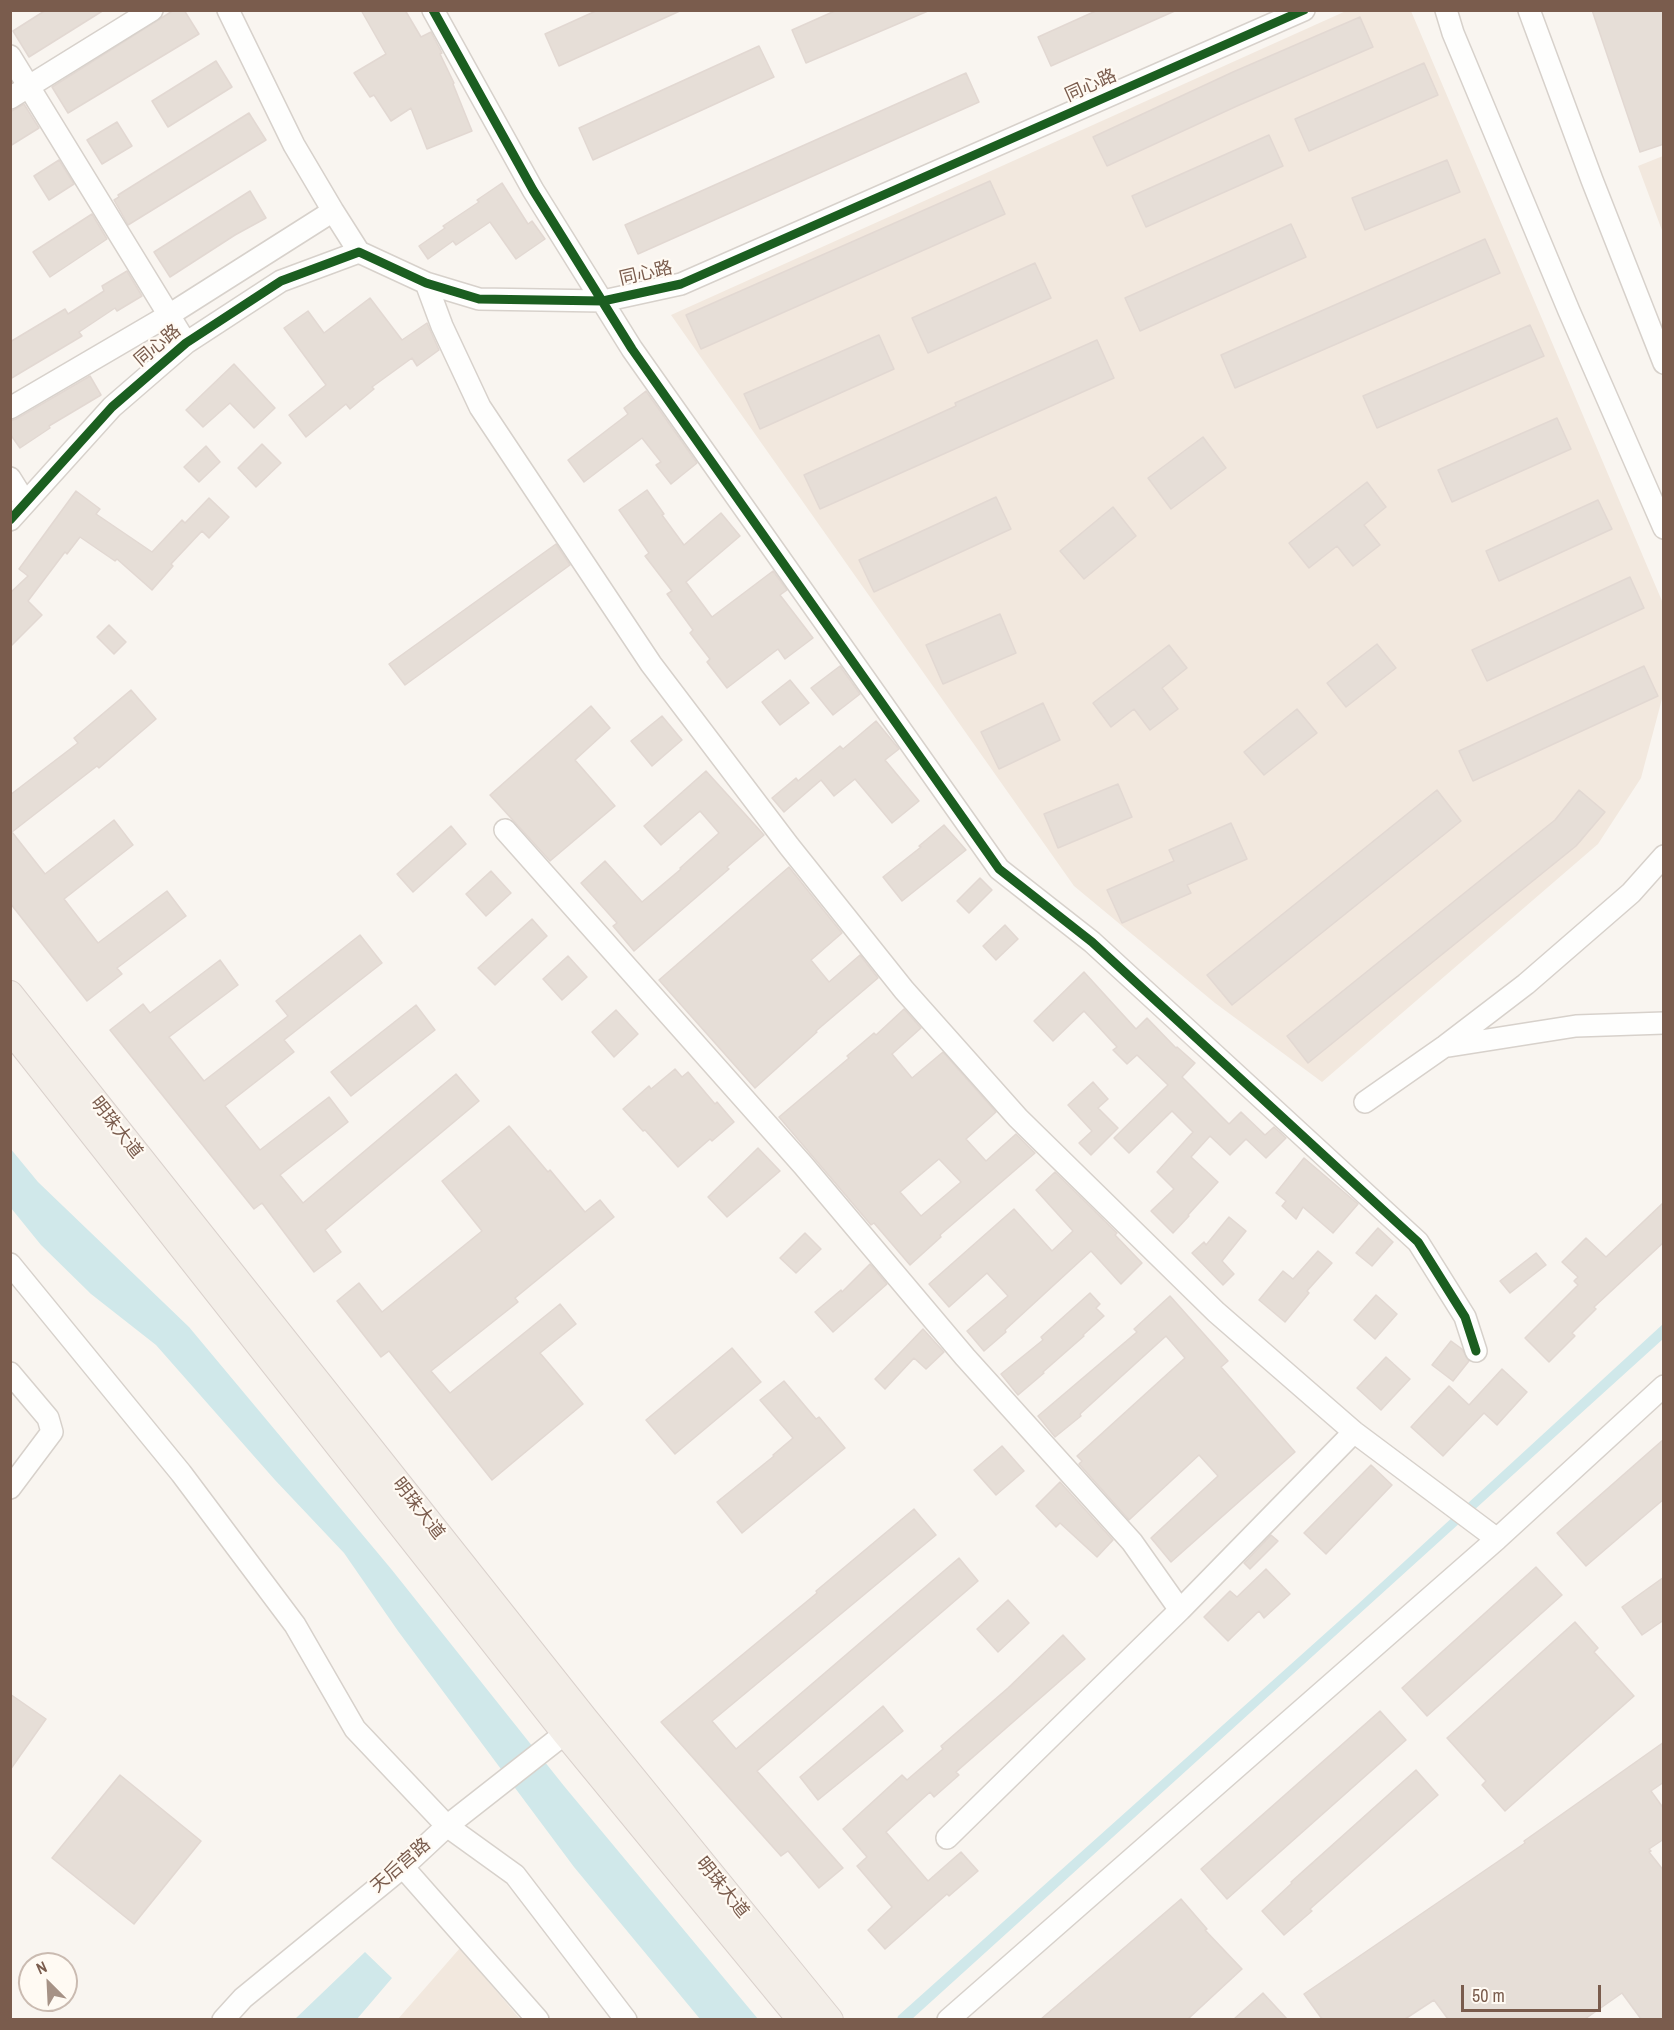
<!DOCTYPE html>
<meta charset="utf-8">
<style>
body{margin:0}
#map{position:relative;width:1674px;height:2030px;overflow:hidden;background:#f9f5f0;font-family:"Archivo Narrow",sans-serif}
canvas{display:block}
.frame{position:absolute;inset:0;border:12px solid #7a5c4d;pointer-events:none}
.north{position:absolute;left:18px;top:1952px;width:60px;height:60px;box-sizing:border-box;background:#fffaf3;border:2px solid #cabbb1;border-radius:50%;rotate:336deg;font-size:16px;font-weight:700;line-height:24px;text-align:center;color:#7a5c4d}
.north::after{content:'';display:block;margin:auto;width:21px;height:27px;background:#a69286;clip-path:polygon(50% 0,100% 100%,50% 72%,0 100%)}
.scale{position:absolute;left:1461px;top:1985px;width:140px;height:27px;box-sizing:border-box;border:3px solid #7a5c4d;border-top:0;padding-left:8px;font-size:18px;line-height:21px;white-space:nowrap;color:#7a5c4d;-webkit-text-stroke:4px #fffaf3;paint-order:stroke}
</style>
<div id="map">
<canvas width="1674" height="2030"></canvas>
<div class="frame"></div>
<div class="north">N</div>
<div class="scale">50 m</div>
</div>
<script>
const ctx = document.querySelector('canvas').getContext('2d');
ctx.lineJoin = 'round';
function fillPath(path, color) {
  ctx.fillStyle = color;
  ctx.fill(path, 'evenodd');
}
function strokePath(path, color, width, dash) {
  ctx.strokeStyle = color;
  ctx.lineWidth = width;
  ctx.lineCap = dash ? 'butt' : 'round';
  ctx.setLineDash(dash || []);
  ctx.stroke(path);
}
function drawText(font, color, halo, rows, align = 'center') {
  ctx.font = font + ' "Archivo Narrow","Noto Sans SC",sans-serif';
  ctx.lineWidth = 4.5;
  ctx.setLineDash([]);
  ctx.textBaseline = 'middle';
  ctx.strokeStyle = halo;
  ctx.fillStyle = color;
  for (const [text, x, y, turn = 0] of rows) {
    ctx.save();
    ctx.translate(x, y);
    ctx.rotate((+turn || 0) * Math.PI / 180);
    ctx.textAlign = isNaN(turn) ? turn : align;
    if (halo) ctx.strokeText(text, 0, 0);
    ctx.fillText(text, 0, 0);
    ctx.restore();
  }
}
fillPath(new Path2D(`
 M1346 11H1411L1662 601 1663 695 1641 778 1598 844 1322 1082 1215 1003 1074 886 671 315Z
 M1663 156V233L1638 166Z
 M460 1948 520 2019H398Z`), '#f2e8de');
fillPath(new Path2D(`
 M10 1148 38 1182 189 1327 392 1570 564 1786 758 2019H700L574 1867 398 1631 344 1553 275 1480 156 1345 91 1294 41 1245 11 1208Z
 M1663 1324V1339L912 2019 897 2020 898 2016 1357 1605Z
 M365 1952 392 1978 357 2019H295Z`), '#d0e8ea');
const building = new Path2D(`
 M46 10H104L29 57 13 31Z
 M174 10H184L199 34 68 113 52 87Z
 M361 10H405L421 37 431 32 442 53 440 54 454 83 453 84 472 131 427 149 411 108 391 121 374 95 370 97 354 73 386 54Z
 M598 10H682L559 66 545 34Z
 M837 10H928V11L806 63 792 30Z
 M1098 10H1177L1051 66 1038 37Z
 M1592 10H1664V144L1640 152Z
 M1360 17 1373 47 1237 106 1107 166 1093 137 1233 72Z
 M759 46 774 77 593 160 579 128Z
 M216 61 232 87 168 127 152 101Z
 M1424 63 1438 95 1309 151 1295 119Z
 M966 73 979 102 638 254 625 225Z
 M24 104 39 128 10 146V112Z
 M249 113 266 140 128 225 114 200 119 197 118 195Z
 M117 122 132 146 102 164 87 140Z
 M1269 135 1283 166 1146 227 1132 196Z
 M59 160 74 184 49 200 34 176Z
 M1447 160 1460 192 1365 230 1352 198Z
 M990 181 1005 214 701 349 686 315Z
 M502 183 528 224 532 221 545 239 516 259 490 222 456 245 453 241 428 259 419 246 445 228 443 226 479 202 477 200Z
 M250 191 266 218 235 235 170 277 154 252Z
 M92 214 107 239 50 277 33 252Z
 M1291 224 1306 257 1140 331 1125 298Z
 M1485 239 1500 273 1235 388 1221 355Z
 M1035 263 1051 298 928 353 912 318Z
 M127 271 142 296 117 311 115 308 79 332 82 336 10 379V342L65 309 68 314 104 291 102 286Z
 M370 298 402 340 427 323 439 350 417 366 412 358 372 387 374 389 350 409 346 404 306 437 289 415 326 385 284 328 308 311 324 333Z
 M1530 325 1544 356 1377 428 1363 396Z
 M879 335 894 369 760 429 744 394Z
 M1097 340 1114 378 820 509 804 475 956 406 955 403Z
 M234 364 275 408 254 428 230 403 203 427 186 410Z
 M90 376 101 395 49 426 50 428 20 448 10 434V421L16 419Z
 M646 391 697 463 671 484 656 465 661 462 642 438 584 482 568 460 628 414 624 408Z
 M1557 418 1571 449 1452 502 1438 470Z
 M1203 437 1226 468 1171 509 1148 478Z
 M262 444 281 463 256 487 238 468Z
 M206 446 220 462 199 482 184 467Z
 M1367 482 1386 507 1364 525 1380 545 1353 566 1337 546 1309 568 1289 543Z
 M647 490 664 514 662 515 684 545 721 513 740 536 686 582 712 617 773 571 787 590 780 595 813 638 785 659 778 649 727 688 707 662 710 659 690 633 693 630 667 594 672 591 645 556 649 553 619 510Z
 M76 491 100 509 96 514 152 552 182 520 185 523 209 498 229 517 209 538 202 531 171 564 173 566 152 590 117 559 115 561 80 537 67 554 65 552 28 601 42 615 10 647V593L28 576 19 569Z
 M996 497 1011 529 874 592 859 560Z
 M1598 500 1612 529 1499 581 1486 551Z
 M1113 507 1136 536 1084 579 1060 551Z
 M556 544 570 565 405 685 389 664Z
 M1630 577 1644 608 1487 681 1472 650Z
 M1000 614 1016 653 943 684 926 645Z
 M109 625 126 642 114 654 97 637Z
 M1377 644 1396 668 1346 707 1327 683Z
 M1169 645 1187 668 1162 688 1178 709 1150 730 1134 709 1111 727 1093 703Z
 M840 666 860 694 833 715 811 688Z
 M1644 666 1658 696 1473 781 1459 751Z
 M790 680 809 703 780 725 762 702Z
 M131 690 156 719 99 768 97 766 12 832 45 874 114 820 133 845 64 899 98 943 167 891 186 916 117 968 122 974 87 1001 10 903V795L78 743 74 738Z
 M1043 703 1060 740 999 769 981 732Z
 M591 706 610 728 575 760 615 806 550 861 490 795Z
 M1297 709 1317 733 1264 775 1244 752Z
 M662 716 682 740 652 766 631 741Z
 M876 721 899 749 885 760 919 801 892 823 855 779 834 796 821 780 784 812 772 798 796 778 798 781 840 746 843 749Z
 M706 771 764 835 727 867 729 869 634 951 613 926 617 923 581 883 605 861 642 902 681 869 680 868 719 833 700 811 661 845 644 826Z
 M1118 784 1132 817 1058 848 1044 814Z
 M1437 790 1461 821 1232 1005 1207 975Z
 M1579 790 1605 812 1576 846 1308 1063 1287 1036 1555 820Z
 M1231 823 1247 859 1187 885 1191 893 1122 923 1107 890 1174 861 1169 850Z
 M944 825 966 850 902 901 883 877 921 847 919 846Z
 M451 826 466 844 413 892 397 874Z
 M789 867 842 933 811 960 829 982 860 955 878 978 816 1031 817 1032 755 1088 659 980Z
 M491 871 511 893 486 916 466 894Z
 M980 878 992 890 969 913 957 901Z
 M532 919 547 936 495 985 478 968Z
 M1005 925 1018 939 996 960 983 946Z
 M360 935 382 963 284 1040 294 1052 225 1106 260 1150 329 1097 348 1122 280 1175 303 1203 456 1074 479 1101 325 1230 341 1252 314 1272 262 1203 254 1209 110 1030 143 1004 150 1013 220 960 238 985 169 1037 204 1081 288 1016 276 1001Z
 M568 956 587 977 562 1000 543 979Z
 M1084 972 1136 1029 1147 1018 1176 1048 1177 1047 1195 1063 1182 1077 1229 1124 1241 1112 1265 1135 1274 1127 1286 1138 1266 1158 1246 1139 1230 1155 1210 1136 1191 1157 1218 1182 1188 1215 1189 1216 1173 1233 1151 1211 1174 1189 1157 1172 1193 1132 1172 1111 1129 1153 1114 1138 1168 1085 1137 1055 1127 1064 1113 1050 1117 1047 1084 1011 1053 1041 1034 1021Z
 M416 1005 435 1030 351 1096 331 1072Z
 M904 1009 921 1028 892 1054 912 1078 943 1052 996 1112 966 1139 986 1161 1016 1134 1035 1153 940 1235 941 1237 910 1265 874 1223 871 1225 779 1117 849 1058 847 1056 874 1033 876 1035ZM939 1159 961 1182 921 1216 900 1192Z
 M616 1010 638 1034 614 1057 592 1032Z
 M675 1069 682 1077 688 1072 715 1104 717 1102 734 1122 712 1141 710 1139 678 1167 645 1130 643 1131 623 1109 649 1086 651 1089Z
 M1093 1082 1108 1099 1098 1108 1118 1128 1091 1155 1079 1143 1092 1131 1068 1105Z
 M509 1126 548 1172 550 1170 585 1212 600 1200 614 1217 515 1298 518 1302 431 1371 450 1393 560 1304 576 1324 540 1353 583 1404 492 1480 389 1351 381 1357 337 1301 359 1283 382 1312 482 1231 442 1181Z
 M758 1148 780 1171 727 1217 708 1197Z
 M1304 1158 1358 1204 1333 1233 1303 1207 1296 1219 1282 1206 1286 1201 1276 1193Z
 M1055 1172 1117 1233 1115 1235 1142 1263 1121 1284 1091 1251 1005 1330 1006 1332 984 1351 967 1331 1008 1296 987 1273 949 1307 929 1284 1014 1209 1052 1251 1073 1231 1036 1190Z
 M1664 1202V1242L1594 1307 1596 1309 1572 1333 1575 1336 1549 1362 1525 1338 1578 1285 1574 1281 1578 1277 1562 1262 1586 1238 1606 1257Z
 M1229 1217 1246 1231 1222 1261 1234 1274 1223 1285 1192 1253 1204 1242 1206 1245Z
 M1378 1228 1393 1242 1372 1266 1356 1253Z
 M805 1233 821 1249 796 1273 780 1258Z
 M1318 1251 1332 1263 1307 1291 1309 1293 1285 1322 1259 1300 1283 1271 1293 1279Z
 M1536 1253 1546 1265 1510 1293 1500 1281Z
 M870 1264 887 1284 833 1332 815 1312 841 1290 842 1292Z
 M1090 1293 1100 1304 1096 1308 1104 1316 1083 1335 1084 1336 1043 1372 1044 1373 1018 1395 1001 1374 1043 1340 1041 1337Z
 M1376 1295 1397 1314 1375 1339 1354 1320Z
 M1170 1296 1228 1361 1221 1367 1295 1452 1171 1562 1151 1538 1218 1476 1199 1455 1129 1520 1079 1464 1082 1461 1077 1456 1185 1358 1166 1336 1080 1414 1081 1416 1055 1437 1038 1416 1137 1332 1134 1329Z
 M923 1329 944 1352 926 1369 914 1358 885 1389 875 1379Z
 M1451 1341 1462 1349 1469 1361 1453 1381 1432 1365Z
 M732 1348 761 1382 675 1454 646 1420Z
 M1386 1357 1410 1379 1381 1410 1357 1388Z
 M1502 1369 1527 1392 1497 1425 1484 1413 1443 1456 1411 1427 1449 1386 1469 1405Z
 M784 1381 816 1419 819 1417 845 1448 742 1533 717 1502 774 1456 773 1455 793 1438 760 1400Z
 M1664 1439V1499L1586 1566 1557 1533Z
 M1002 1446 1024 1471 996 1495 974 1470Z
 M1371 1465 1392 1485 1326 1554 1304 1533Z
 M1060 1482 1113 1540 1097 1557 1060 1523 1056 1527 1036 1506Z
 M914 1509 936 1535 712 1721 736 1749 959 1558 978 1581 757 1771 843 1868 819 1888 788 1851 781 1856 661 1722 817 1593 816 1591Z
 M1271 1535 1278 1541 1250 1569 1244 1563Z
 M1536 1567 1562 1595 1427 1716 1402 1688Z
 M1266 1569 1290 1594 1264 1618 1259 1611 1228 1641 1204 1617 1230 1591 1237 1597Z
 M1664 1577V1620L1642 1635 1622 1607Z
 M1008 1600 1029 1623 998 1652 977 1629Z
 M1575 1622 1598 1648 1594 1652 1634 1696 1505 1811 1482 1785 1486 1781 1447 1738Z
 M1063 1635 1085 1659 956 1772 959 1775 934 1797 930 1792 886 1832 928 1881 961 1852 978 1871 949 1896 947 1894 885 1949 868 1930 892 1907 857 1866 867 1857 843 1829 902 1775 907 1780 943 1749 941 1746 1008 1688Z
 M10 1694 46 1719 10 1770Z
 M883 1706 903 1731 818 1800 800 1777Z
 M1380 1711 1406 1740 1227 1899 1201 1869Z
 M1664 1742V1782L1651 1791 1664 1809V1839L1649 1849 1651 1851 1649 1852 1664 1871V2019H1641L1622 1993 1585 2019H1448L1434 2000 1405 2019H1322L1304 1994 1525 1843 1524 1841Z
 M1416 1770 1438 1795 1310 1909 1312 1911 1284 1935 1262 1911 1292 1883 1291 1882Z
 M120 1775 201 1841 134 1924 52 1858Z
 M1181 1899 1207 1929 1205 1930 1242 1969 1188 2019H1041Z
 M1263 1993 1287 2019H1234Z`);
fillPath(building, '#e6ded7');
strokePath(building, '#e2d8d2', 1.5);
const minor = new Path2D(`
 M228 10 294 145 333 211 359 252
 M433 10 533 190 632 349 999 869 1092 942 1418 1242 1465 1317 1476 1351
 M1446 10 1453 33 1569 311 1664 528
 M1529 10 1592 180 1664 363
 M10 56 186 343
 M10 98 152 10
 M426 283 442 326 480 407 651 664 789 846 904 990 1018 1118 1216 1312 1354 1432 1497 1539
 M10 408 169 315 333 211
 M10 478 25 502
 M10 520 112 407 186 343 281 281 359 252 426 283 479 299 603 301 681 284 1304 10
 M505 830 803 1165 965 1357 1132 1542 1180 1610
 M1449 1046 1576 1026 1664 1023
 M1365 1102 1445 1046 1526 984 1631 893 1664 856
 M10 1264 181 1473 295 1625 355 1729 447 1826 515 1875 626 2020
 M10 1373 48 1418 52 1432 10 1488
 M947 1838 1180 1610 1354 1432
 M403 1867 538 2020
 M223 2020 243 1998 403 1867 447 1826 577 1724
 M948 2020 1497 1539 1664 1386`);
const major = new Path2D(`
 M10 994 585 1719 830 2020
 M10 1029 565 1733 801 2020`);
strokePath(minor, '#d7d1cb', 24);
strokePath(major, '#dad1cc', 28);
strokePath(minor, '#fefefd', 21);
strokePath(major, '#f3eee8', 26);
strokePath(new Path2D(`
 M433 10 533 190 632 349 999 869 1092 942 1418 1242 1465 1317 1476 1351
 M10 520 112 407 186 343 281 281 359 252 426 283 479 299 603 301 681 284 1304 10`), '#1b5e20', 9);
drawText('18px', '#7a5c4d', '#fffaf3', [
 ["同心路",1091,86,-24],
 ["同心路",646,274,-13],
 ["同心路",158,346,-40],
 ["明珠大道",116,1128,52],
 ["明珠大道",418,1509,52],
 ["天后宫路",401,1866,-41],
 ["明珠大道",722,1888,51]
]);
</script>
